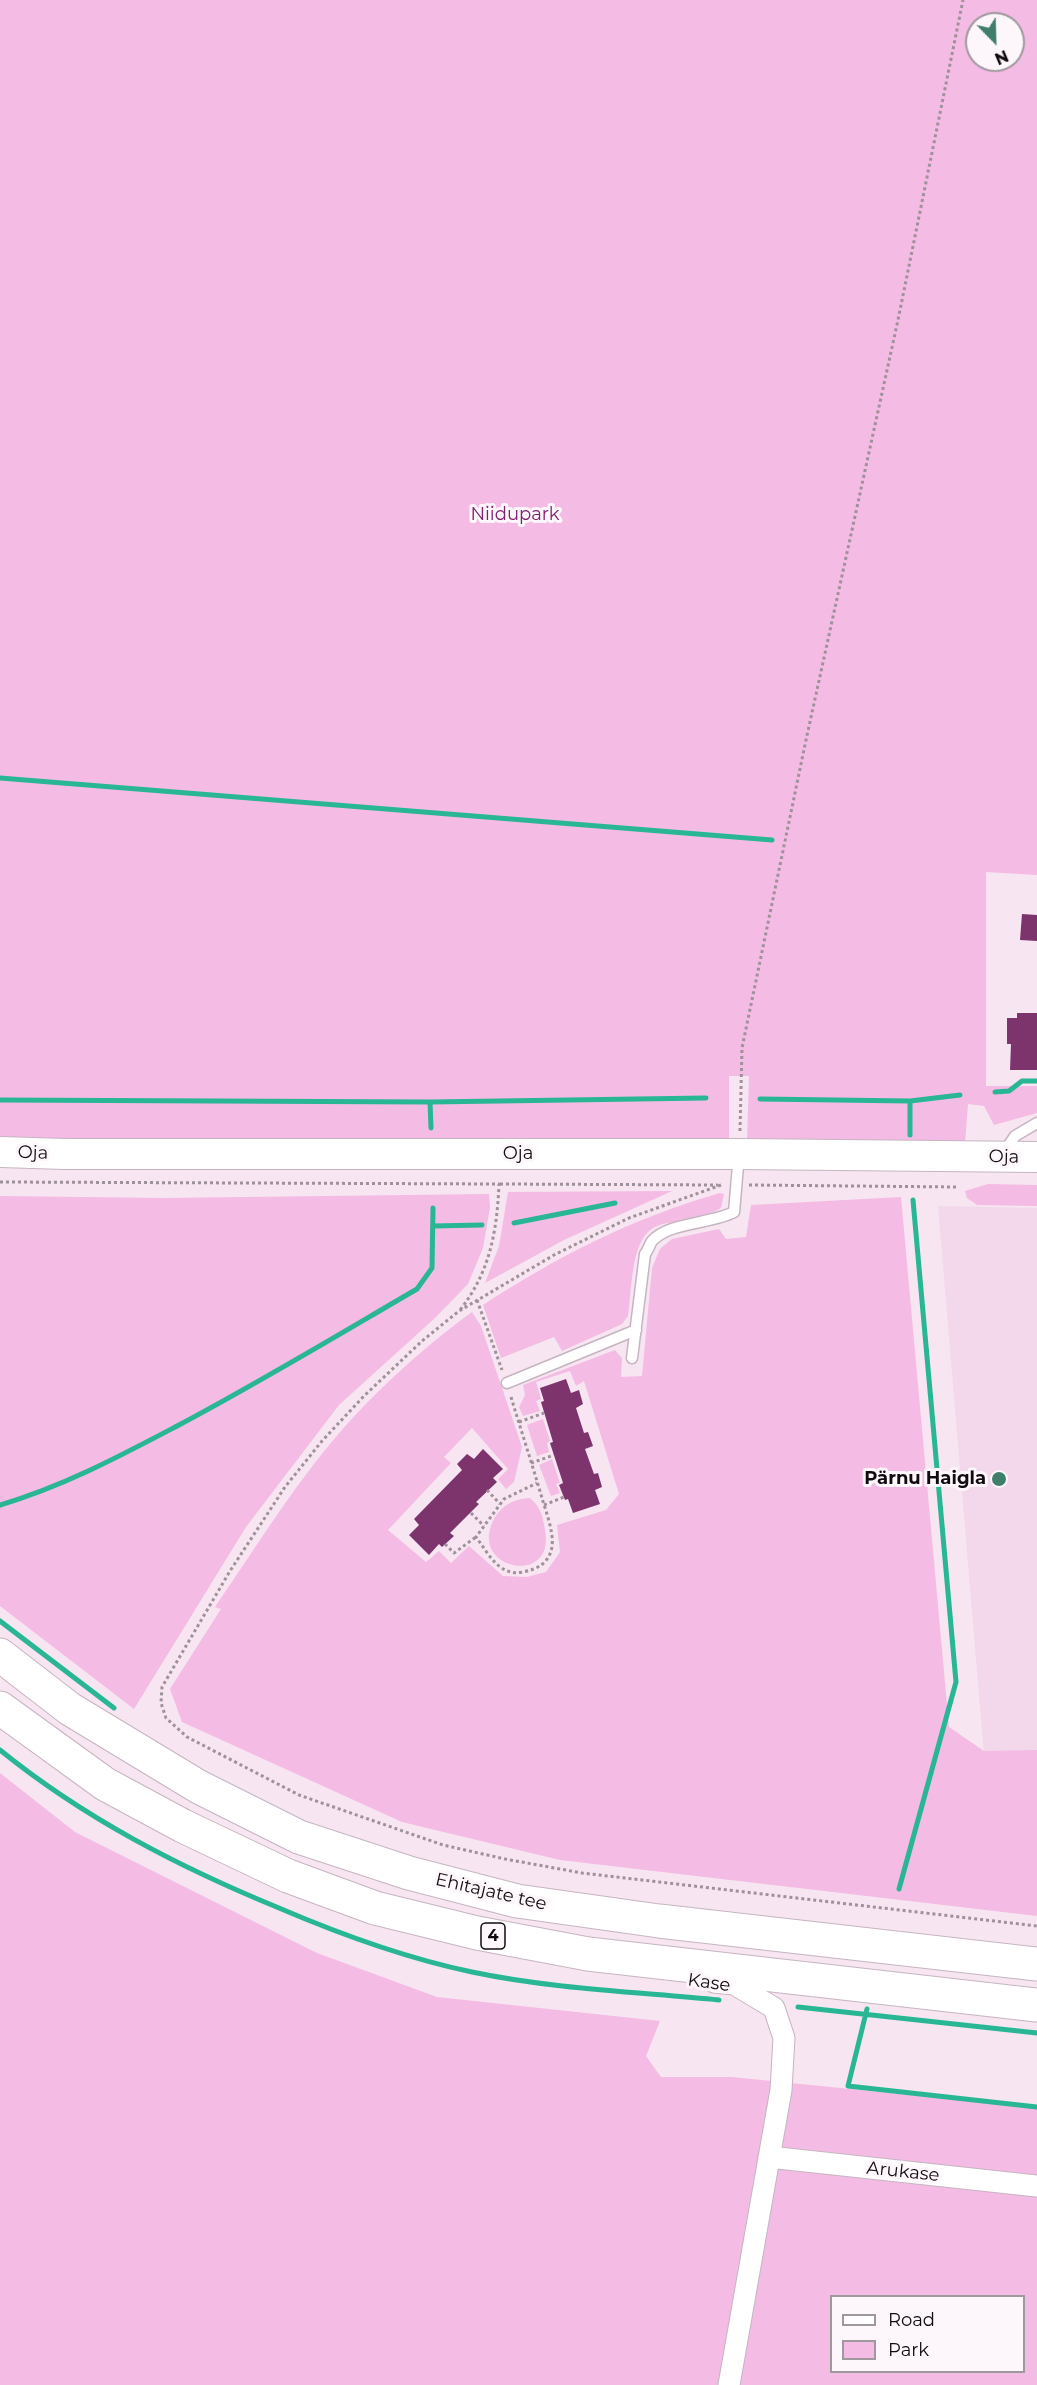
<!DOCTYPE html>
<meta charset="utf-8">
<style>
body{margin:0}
#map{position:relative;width:1037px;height:2385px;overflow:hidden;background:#f7e5f1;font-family:Montserrat,sans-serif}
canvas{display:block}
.legend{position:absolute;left:830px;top:2295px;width:195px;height:78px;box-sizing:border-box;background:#fdf6fb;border:2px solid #9f989d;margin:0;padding:8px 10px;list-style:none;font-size:18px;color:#110b0f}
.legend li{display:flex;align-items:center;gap:12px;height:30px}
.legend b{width:30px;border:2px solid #9f989d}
.north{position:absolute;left:965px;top:12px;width:60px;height:60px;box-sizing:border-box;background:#fdf6fb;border:2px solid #9f989d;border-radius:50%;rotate:157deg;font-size:16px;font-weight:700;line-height:24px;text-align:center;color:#110b0f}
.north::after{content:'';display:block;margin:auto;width:21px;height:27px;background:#3e7e6b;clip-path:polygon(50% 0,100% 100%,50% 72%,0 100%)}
</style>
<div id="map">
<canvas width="1037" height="2385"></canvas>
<ul class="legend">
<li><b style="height:8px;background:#fff"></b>Road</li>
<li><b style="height:16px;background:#f4bbe4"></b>Park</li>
</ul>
<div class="north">N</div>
</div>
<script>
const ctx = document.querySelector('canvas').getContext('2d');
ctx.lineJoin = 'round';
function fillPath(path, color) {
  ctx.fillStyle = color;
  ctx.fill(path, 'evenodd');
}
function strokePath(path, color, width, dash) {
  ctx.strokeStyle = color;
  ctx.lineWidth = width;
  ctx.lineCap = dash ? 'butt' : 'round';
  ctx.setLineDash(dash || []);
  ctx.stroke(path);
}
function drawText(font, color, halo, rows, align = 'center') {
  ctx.font = font + ' Montserrat,sans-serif';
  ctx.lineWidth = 6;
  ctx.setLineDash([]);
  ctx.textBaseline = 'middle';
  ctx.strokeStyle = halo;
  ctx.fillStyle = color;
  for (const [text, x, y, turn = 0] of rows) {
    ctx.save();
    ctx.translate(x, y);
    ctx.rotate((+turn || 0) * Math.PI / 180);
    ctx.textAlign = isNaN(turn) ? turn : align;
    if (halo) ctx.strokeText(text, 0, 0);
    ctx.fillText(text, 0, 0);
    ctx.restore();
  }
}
fillPath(new Path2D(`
 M938 1206 1037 1208V1822L987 1791Z`), '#f2d8ea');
fillPath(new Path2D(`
 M0 0H1037V875L986 872V1086H1037V1113L994 1125 984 1106 968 1104 965 1144 747 1142 749 1076H729V1139L0 1138ZM977 24H1013V60H977Z
 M988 1184 1037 1185V1206L977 1205 967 1198 965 1191Z
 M672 1191 564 1240 485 1283 499 1246 508 1192Z
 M720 1193 724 1194 721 1208C706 1217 692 1216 676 1221 669 1223 659 1224 653 1228 630 1242 632 1292 628 1316L622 1324 562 1351 554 1337 501 1358 483 1305C556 1257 635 1217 720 1193Z
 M489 1194 490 1207 483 1248 468 1284 435 1318 339 1405 246 1527 134 1709 0 1606V1196L164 1198Z
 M901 1197 949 1727 984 1751 1037 1750V1916L560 1860 402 1822 182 1722 170 1689 221 1609 215 1607C261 1540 305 1467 362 1408 396 1373 432 1341 472 1312L481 1326 522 1447 514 1482 506 1489 498 1479 508 1469 472 1428 444 1457 451 1463 388 1530 426 1562 439 1551 451 1563 469 1546 503 1576 527 1577 546 1572 560 1552 557 1525 606 1510 619 1494 584 1381 576 1386 570 1371 536 1382 541 1399 536 1401 540 1411 523 1416 519 1407 525 1395 523 1385 615 1350 622 1358 621 1377 642 1376 652 1268 660 1249 672 1239 719 1229 726 1239 746 1237 751 1205Z
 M543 1419 550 1441 547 1443 549 1452 537 1456 527 1425Z
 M552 1459 560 1483 556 1484 560 1493 551 1496 539 1465Z
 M530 1498C541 1507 543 1517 545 1530 556 1587 469 1570 493 1521 501 1505 514 1499 530 1498Z
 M0 1773 75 1832 317 1953 437 1997 660 2021 646 2056 661 2077H732L1037 2108V2385H0ZM832 2296H1024V2372H832Z`), '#f4bbe4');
strokePath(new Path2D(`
 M0 778 772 840
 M995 1092 1009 1091 1022 1081H1037
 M760 1099 910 1101 960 1095
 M0 1100 430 1102 706 1098
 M430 1102 431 1128
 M910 1135V1101
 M514 1223 615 1203
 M433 1226 482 1225
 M0 1505C64 1486 120 1456 179 1425 260 1382 338 1335 417 1289L432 1268 433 1208
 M0 1621 114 1708
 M0 1750C84 1818 179 1867 279 1908 342 1935 405 1958 472 1972 553 1989 637 1992 719 2000
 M899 1889 956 1682 913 1200
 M798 2007 1037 2033
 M867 2009 848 2086 1037 2107`), '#29b695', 5);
fillPath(new Path2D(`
 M1022 914 1037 915V941L1020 940Z
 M1017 1013H1037V1070H1010L1011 1044H1007V1018H1017Z
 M566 1379 571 1393 579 1390 583 1404 576 1408 584 1433 588 1432 593 1446 585 1449 594 1474 598 1473 602 1487 595 1490 600 1504 573 1513 568 1499 565 1500 559 1485 563 1483 550 1443 553 1442 541 1402 544 1401 540 1388Z
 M483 1449 503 1469 493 1478 497 1482 476 1502 479 1504 450 1533 454 1536 442 1547 439 1544 429 1555 409 1535 419 1525 414 1519 462 1470 457 1464 467 1454 474 1459Z`), '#7d336c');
const lane = new Path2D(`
 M1004 1152 1015 1136 1037 1123
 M632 1358 645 1254C648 1250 650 1244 652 1241 669 1222 711 1224 734 1212L739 1154
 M507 1383 636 1330`);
const street = new Path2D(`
 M714 1982 734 1984 774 2008 784 2038 781 2090 729 2385
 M769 2157 1037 2186`);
const secondary = new Path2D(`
 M0 1152 65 1154H739L1037 1157`);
const highway = new Path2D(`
 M0 1655 70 1709 199 1787 299 1837 409 1873 517 1901 659 1921 1037 1964
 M0 1708 105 1784 183 1826 288 1876 375 1908 477 1933 588 1954 1037 2005`);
strokePath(lane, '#c6b5c1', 13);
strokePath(street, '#c6b5c1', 23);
strokePath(secondary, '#c6b5c1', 32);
strokePath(highway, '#c6b5c1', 35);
strokePath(new Path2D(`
 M740 1131 742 1048 806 740 898 320 963 0
 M0 1182 499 1184C497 1231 490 1272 460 1310
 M500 1184 718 1185
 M721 1185 629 1218 554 1255 459 1311 422 1341 364 1396 322 1441 285 1487 230 1571 162 1687 161 1703 166 1718 187 1737 299 1795 443 1845 505 1859 582 1873 1037 1926
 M749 1185 957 1187
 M477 1300 502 1370
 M511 1397C521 1430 532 1464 542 1498 546 1512 554 1532 552 1547 549 1563 538 1569 523 1572 499 1577 488 1553 476 1537L504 1499 537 1483
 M519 1422 544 1413
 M531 1463 554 1455
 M487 1490 500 1504
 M544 1505 564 1497
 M471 1513 484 1526
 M445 1544 454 1553 476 1537`), '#9f919a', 3, [3, 3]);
strokePath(lane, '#fff', 10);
strokePath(street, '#fff', 21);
strokePath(secondary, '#fff', 30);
strokePath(highway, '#fff', 33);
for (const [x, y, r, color] of [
 [999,1479,8,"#3e7e6b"]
]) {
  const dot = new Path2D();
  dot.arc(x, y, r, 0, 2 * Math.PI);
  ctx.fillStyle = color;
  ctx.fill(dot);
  strokePath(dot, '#fdf6fb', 2);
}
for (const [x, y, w] of [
 [493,1936,24]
]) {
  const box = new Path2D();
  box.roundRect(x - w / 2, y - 13, w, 26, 4.5);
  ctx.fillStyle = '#fdf6fb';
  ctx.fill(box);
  strokePath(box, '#110b0f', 1.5);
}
drawText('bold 16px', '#110b0f', null, [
 ["4",493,1936]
]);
drawText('18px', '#7f206d', '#fdf6fb', [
 ["Niidupark",515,515]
]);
drawText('18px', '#110b0f', '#fdf6fb', [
 ["Oja",33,1153,2],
 ["Oja",518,1154],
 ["Oja",1004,1157,1],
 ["Ehitajate tee",491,1892,13],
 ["Kase",709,1983,8],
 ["Arukase",903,2172,6]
]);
drawText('bold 18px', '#110b0f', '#fdf6fb', [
 ["Pärnu Haigla",986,1479]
], 'right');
</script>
